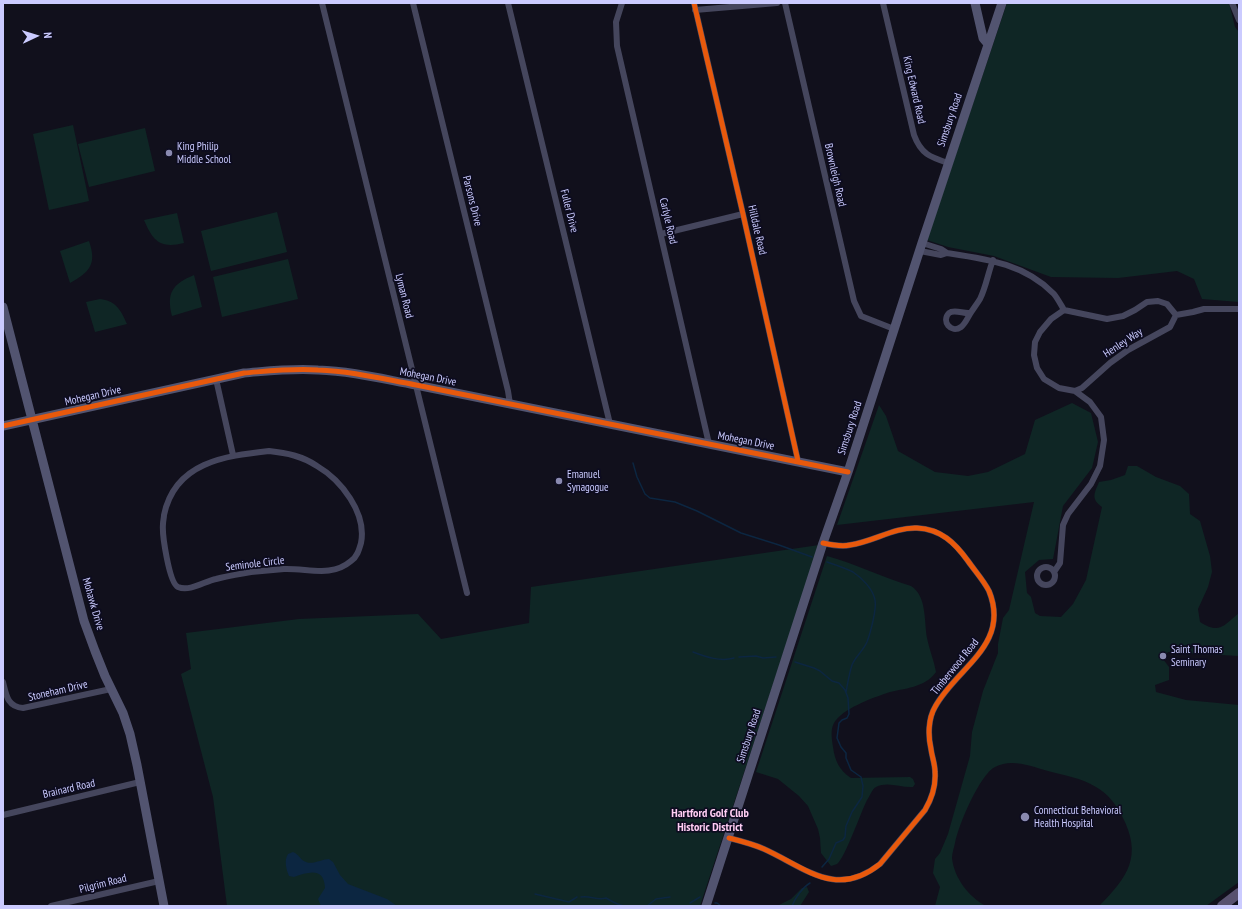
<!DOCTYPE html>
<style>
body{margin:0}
#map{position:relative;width:1242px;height:909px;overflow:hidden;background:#11101c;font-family:"PT Sans Narrow",sans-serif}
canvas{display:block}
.frame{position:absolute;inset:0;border:4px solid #cbcbff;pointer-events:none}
.north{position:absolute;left:16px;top:16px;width:40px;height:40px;-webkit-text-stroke:3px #0d0c20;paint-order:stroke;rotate:86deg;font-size:11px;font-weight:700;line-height:16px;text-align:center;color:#cbcbff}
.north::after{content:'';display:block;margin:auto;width:14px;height:18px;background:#cbcbff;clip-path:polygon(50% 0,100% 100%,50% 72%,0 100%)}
</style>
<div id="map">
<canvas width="1242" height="909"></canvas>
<div class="frame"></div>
<div class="north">N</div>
</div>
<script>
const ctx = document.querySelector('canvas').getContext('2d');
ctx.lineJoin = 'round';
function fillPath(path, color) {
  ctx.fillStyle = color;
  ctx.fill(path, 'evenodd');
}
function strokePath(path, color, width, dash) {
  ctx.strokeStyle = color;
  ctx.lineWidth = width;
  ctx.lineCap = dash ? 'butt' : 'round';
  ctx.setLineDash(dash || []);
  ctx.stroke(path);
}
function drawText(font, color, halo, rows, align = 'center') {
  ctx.font = font + ' "PT Sans Narrow",sans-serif';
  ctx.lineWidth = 3.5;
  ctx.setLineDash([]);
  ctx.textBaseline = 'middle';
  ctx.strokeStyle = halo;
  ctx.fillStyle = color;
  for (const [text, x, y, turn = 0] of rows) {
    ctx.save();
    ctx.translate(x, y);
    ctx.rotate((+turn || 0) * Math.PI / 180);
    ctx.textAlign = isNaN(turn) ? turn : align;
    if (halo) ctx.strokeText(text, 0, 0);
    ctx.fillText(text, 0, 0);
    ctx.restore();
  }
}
fillPath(new Path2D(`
 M1007 3H1229L1235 27 1239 32V302L1202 299 1194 279 1177 271 1118 278 1051 277 994 256 948 247 927 240Z
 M73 125 89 201 49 210 33 134Z
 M145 128 155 171 89 187 78 144Z
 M277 212 287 252 211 271 201 231Z
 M177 213 184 243C160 249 153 241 144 220Z
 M89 241C97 264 90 272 70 283L60 251Z
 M288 259 298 299 222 317 213 277Z
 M194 275 202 307 172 316C166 292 173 284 194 275Z
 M100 299C116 301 121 310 127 324L95 332 86 302Z
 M1072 403 1091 413 1098 442 1092 468 1063 506 1053 559 1039 560 1025 572 1027 593 1031 597 1035 613 1040 616 1061 617 1073 604 1086 580 1102 507C1091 499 1094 494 1099 482L1111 480 1125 475 1128 466H1137L1156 477 1180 486 1189 494 1190 514 1200 521 1210 556 1212 572 1208 587 1198 609 1200 622C1220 635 1224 625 1239 613V656L1168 652 1163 659 1169 667V680L1155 685 1156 692 1186 700 1239 705V882L1206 906H1099C1128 877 1143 856 1122 816 1116 804 1108 794 1096 787 1082 778 1063 775 1048 771 1031 766 1011 758 995 767 980 774 958 826 955 843 954 848 952 853 952 858 954 878 969 897 986 906H935L940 887 933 873 935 859 940 853 948 834 970 756 972 732 983 691 998 653V644L1003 618 1009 610 1034 502 837 525 879 405 886 416 898 451 935 472 968 476 988 472 1025 454 1035 420Z
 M819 545 700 906H227L213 797 181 674 191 669 186 633 299 619 418 614 441 639 529 623 531 587Z
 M827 556C856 564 882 577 911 586 927 596 924 621 927 638 929 649 934 660 936 672 925 688 904 688 887 693 872 698 842 709 834 723 830 730 832 740 833 747 835 761 839 770 851 778L910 777 913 779 915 784 913 787C901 788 888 781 876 787 872 789 870 796 867 800 861 812 845 858 837 864 835 865 833 865 831 866L821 853 820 838 818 829 808 806 799 796 778 779 756 772Z
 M807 887 809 892 800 906H777L791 899 802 888Z`), '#0f2625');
fillPath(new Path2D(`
 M293 852C299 854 300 860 306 862 313 865 322 859 329 859L333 862 340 875 348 884 387 899 397 906H321L318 899 325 888C324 867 309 872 294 877L289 876C286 869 284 860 288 854Z`), '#0c2641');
strokePath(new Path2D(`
 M633 463 637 477 645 494 650 498 675 502 697 511 741 533 779 545 812 557
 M827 562C836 565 845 568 853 572 862 578 873 589 875 600 877 609 870 634 867 642 863 651 855 657 852 665 849 674 848 682 846 692
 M693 652C706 657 721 662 734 658
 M739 657 756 656 763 658 776 657
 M795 662 814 668 820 671 832 681 839 683 845 690 848 698 849 714 847 718 842 720 839 723 837 738 841 747 846 753V758L851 770 861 777 863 786 862 797 852 812 846 826 845 837 843 840 836 843 829 859 822 867
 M535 894 569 902 577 897
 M581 897C590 895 597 901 606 898 611 901 618 905 624 906
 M690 903 700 897
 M715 903H717L721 906
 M647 906 656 899 670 897
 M792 906C795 898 803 887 810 883`), '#0c2641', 1.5);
strokePath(new Path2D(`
 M322 3 467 593
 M413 3 508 391 510 404
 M508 3 610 424
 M622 3 616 22 617 46 709 444
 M694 3 743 214 798 461
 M785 3 854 301 861 316 894 329
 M883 3 914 135C921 154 930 157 948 163
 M1232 3 1239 20
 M695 10 777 3
 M661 234 743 214
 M922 243 941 249 947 253
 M920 251 941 255 947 253C987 259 1025 264 1054 294 1058 299 1061 305 1064 310
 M970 313C964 314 954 309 949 313 941 321 951 334 961 327 965 324 967 319 970 314 973 309 977 304 980 299 986 287 988 273 993 260
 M1176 315 1193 312 1204 309H1239
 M216 379 233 455
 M269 451C287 453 302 456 317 466 341 480 367 513 361 543 359 550 357 557 351 561 331 578 308 568 284 569 273 570 262 571 251 572 240 574 227 576 216 579 205 581 190 592 178 587 169 583 162 534 163 524 163 521 164 518 164 515 175 462 225 456 269 451Z
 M1037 576a9 9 0 1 1 18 0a9 9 0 1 1-18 0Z
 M1054 572 1060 563 1063 525 1068 514 1091 484 1100 466 1104 440 1101 417 1090 402 1075 391 1059 388 1044 379 1037 368 1034 355 1035 342 1040 332 1051 319 1064 310 1107 319 1123 316 1135 310 1147 302 1158 301 1167 304 1176 315 1170 327 1128 350 1110 363 1082 388 1075 391
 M3 682C6 694 7 707 23 708L111 689
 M3 815 140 782
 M729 838C741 841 753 844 764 849 806 868 836 899 880 864L925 810C932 798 936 786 935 772 935 764 932 757 931 749 928 736 928 719 935 707 956 668 1011 645 989 591 984 581 975 571 968 561 955 543 941 529 917 528 894 527 873 542 850 545 841 547 832 545 823 543
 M51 906 159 881`), '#45465d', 6);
strokePath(new Path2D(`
 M975 3 983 38 988 44
 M3 307 84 621 95 651 105 676 123 713 130 734 137 765 164 906
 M3 426 244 373C269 371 293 368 318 370 351 371 383 379 416 385L848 472
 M706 906 823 543 848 472 922 243 1002 3`), '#525470', 9);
strokePath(new Path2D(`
 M1222 906 1239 893`), '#58516f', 10);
strokePath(new Path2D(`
 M694 3 743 214 798 461
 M3 426 244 373C269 371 293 368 318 370 351 371 383 379 416 385L848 472
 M729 838C741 841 753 844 764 849 806 868 836 899 880 864L925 810C932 798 936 786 935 772 935 764 932 757 931 749 928 736 928 719 935 707 956 668 1011 645 989 591 984 581 975 571 968 561 955 543 941 529 917 528 894 527 873 542 850 545 841 547 832 545 823 543`), '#e8590c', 5);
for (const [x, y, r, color] of [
 [169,153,4,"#8a8ab0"],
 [559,481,4,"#8a8ab0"],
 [1163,656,4,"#8a8ab0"],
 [1025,817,5,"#8a8ab0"]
]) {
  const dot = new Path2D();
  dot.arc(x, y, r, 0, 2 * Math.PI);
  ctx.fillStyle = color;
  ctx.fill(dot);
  strokePath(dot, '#0d0c20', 1.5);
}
drawText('11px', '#cbcbff', '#0d0c20', [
 ["King Edward Road",914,90,77],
 ["Simsbury Road",950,120,-71],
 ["Brownleigh Road",835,175,77],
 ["Parsons Drive",472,201,76],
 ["Fuller Drive",569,211,76],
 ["Carlyle Road",668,221,77],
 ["Hilldale Road",757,230,77],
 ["Lyman Road",404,296,76],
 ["Henley Way",1123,343,-33],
 ["Mohegan Drive",428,377,11],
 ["Mohegan Drive",93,396,-13],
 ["Simsbury Road",850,428,-72],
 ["Mohegan Drive",746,441,11],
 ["Seminole Circle",255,564,-7],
 ["Mohawk Drive",93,604,74],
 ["Timberwood Road",955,667,-51],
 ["Stoneham Drive",58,691,-13],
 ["Simsbury Road",749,736,-72],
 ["Brainard Road",69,789,-13],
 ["Pilgrim Road",103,884,-14]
]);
drawText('11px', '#cbcbff', '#0d0c20', [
 ["King Philip",177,147],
 ["Middle School",177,160],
 ["Emanuel",567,475],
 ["Synagogue",567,488],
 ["Saint Thomas",1171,650],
 ["Seminary",1171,663],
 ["Connecticut Behavioral",1034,811],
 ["Health Hospital",1034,824]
], 'left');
drawText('bold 12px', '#ffcdf3', '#0d0c20', [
 ["Hartford Golf Club",710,814],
 ["Historic District",710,828]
]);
</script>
